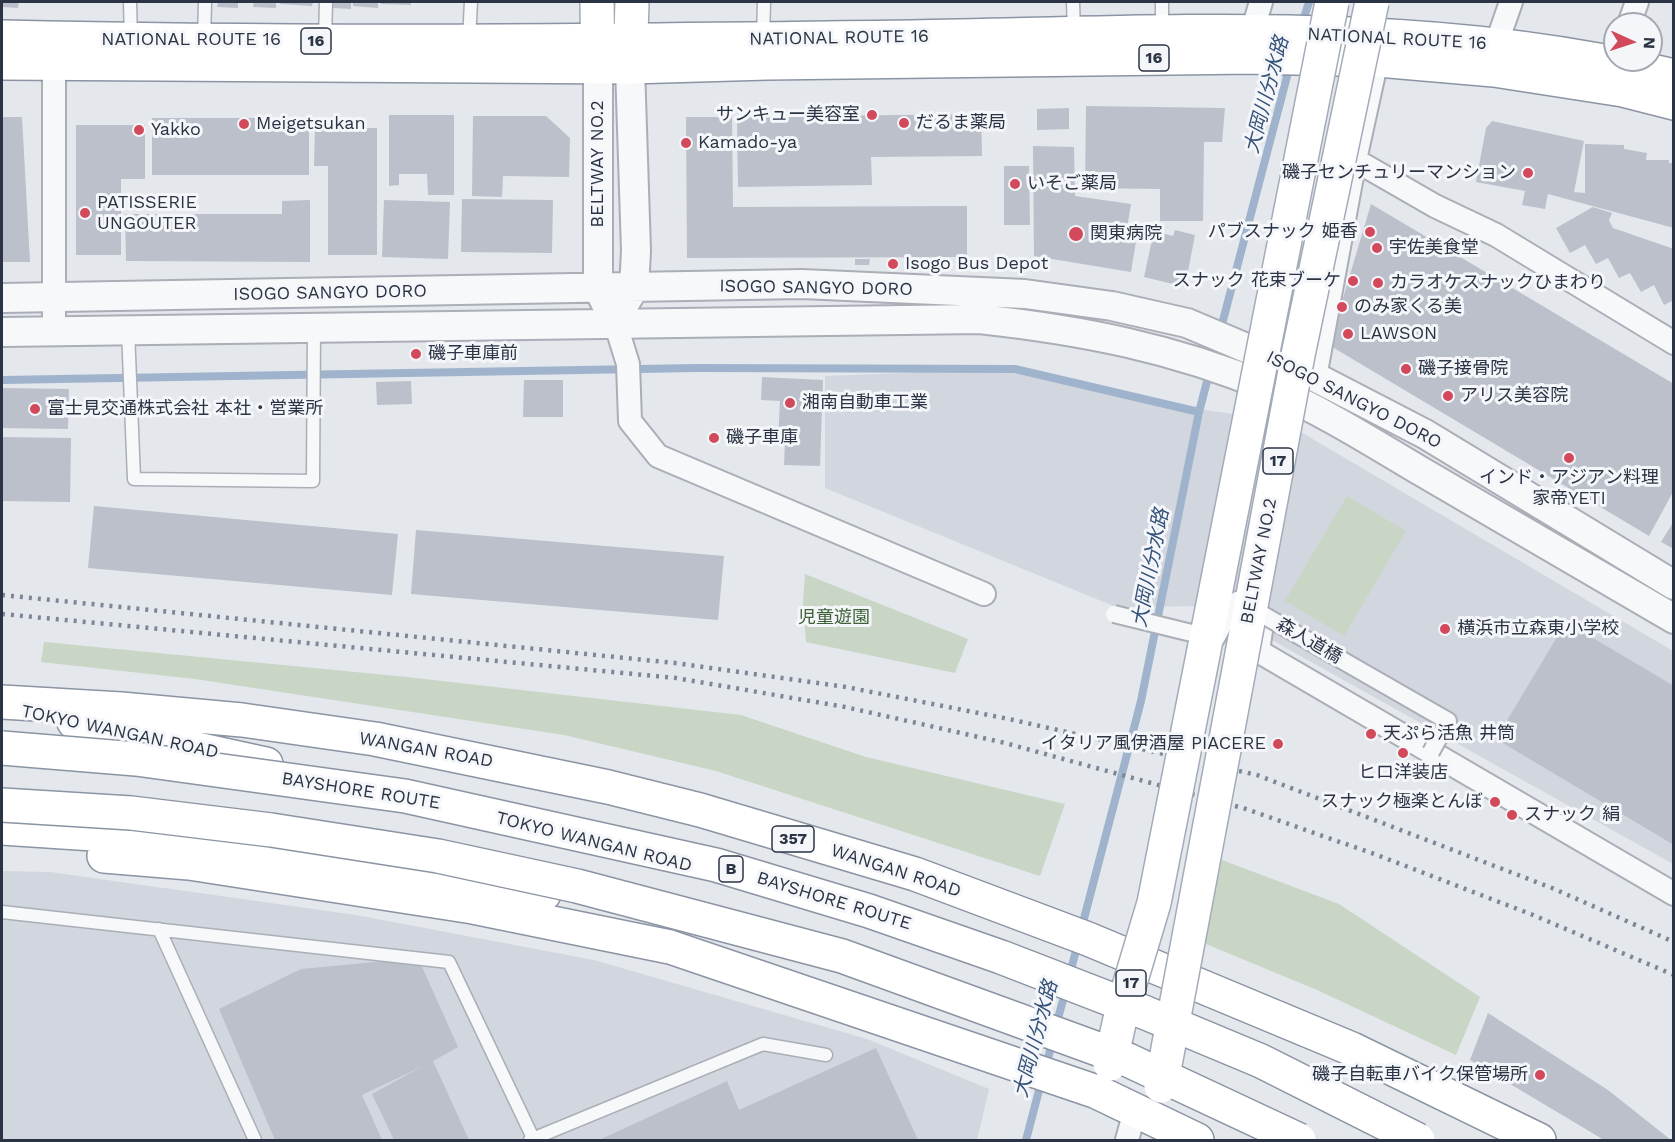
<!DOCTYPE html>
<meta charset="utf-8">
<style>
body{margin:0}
#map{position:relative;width:1675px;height:1142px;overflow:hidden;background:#e4e7ec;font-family:"Work Sans",sans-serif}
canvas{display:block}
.frame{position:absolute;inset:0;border:3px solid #2b3445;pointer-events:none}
.north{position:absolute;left:1603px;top:12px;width:60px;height:60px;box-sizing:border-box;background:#f4f6f9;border:2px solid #a4a8b1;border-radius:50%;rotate:93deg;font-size:16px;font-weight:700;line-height:24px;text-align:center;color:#2b3445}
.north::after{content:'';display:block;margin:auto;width:21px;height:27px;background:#d1495b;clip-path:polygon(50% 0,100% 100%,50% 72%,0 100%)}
</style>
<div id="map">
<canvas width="1675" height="1142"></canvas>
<div class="frame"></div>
<div class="north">N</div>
</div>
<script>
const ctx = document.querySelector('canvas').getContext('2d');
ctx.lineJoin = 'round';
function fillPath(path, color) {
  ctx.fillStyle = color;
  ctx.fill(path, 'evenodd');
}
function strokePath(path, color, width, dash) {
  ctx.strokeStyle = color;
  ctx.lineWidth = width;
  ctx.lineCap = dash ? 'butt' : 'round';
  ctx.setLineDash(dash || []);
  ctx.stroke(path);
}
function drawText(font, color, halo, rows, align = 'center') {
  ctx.font = font + ' "Work Sans","Noto Sans JP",sans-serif';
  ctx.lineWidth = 6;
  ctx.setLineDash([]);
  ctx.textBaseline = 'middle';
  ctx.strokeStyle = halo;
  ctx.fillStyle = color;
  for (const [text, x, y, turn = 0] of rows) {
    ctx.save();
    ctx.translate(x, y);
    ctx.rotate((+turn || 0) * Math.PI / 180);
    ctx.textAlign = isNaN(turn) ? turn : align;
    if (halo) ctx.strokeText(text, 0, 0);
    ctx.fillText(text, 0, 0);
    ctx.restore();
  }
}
fillPath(new Path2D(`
 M1015 369 1157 403 1282 421 1673 651V864L1211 606 1116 607 825 488V376Z
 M2 871 50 872 356 915 594 960 867 1039 989 1089 977 1140H2Z`), '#d2d6de');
fillPath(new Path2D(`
 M1347 496 1406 531 1344 636 1285 601Z
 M805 574 968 639 955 673 806 642 803 603Z
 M44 642 407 677 741 715 866 757 1065 804 1040 876 716 771 564 735 195 679 41 662Z
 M1222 860 1339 904 1480 997 1456 1055 1317 990 1201 942Z`), '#c9d6c5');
strokePath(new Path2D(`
 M1301 27 1309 2
 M2 380 696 368 1015 369 1199 412
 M1081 930 1141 701 1199 412 1290 65
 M1069 977 1078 943
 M1056 1026 1066 989
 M1046 1067 1053 1038
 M1026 1140 1042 1079`), '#9fb4cc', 8);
fillPath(new Path2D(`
 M2 2H19L18 8 2 7Z
 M218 2H238V8L217 7Z
 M254 2H276V8L253 7Z
 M280 2H313L312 6 280 4Z
 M333 2H351V9L333 8Z
 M353 2H378V8L353 6Z
 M381 2H411V5L381 4Z
 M1086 106 1225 108 1222 142H1204L1203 221H1160V189L1085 188Z
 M1069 108V129L1037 130V109Z
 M981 114 982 156 871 157 872 185 738 187 737 117Z
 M389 115H454V195H428L427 174H399V185L389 186Z
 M473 116H546L570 138 569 177 503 176 502 197 472 196Z
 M2 117H22L30 262H2Z
 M686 117H732L733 207 967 206V257L687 258Z
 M152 118H309V175H152Z
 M1492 121 1584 141 1574 192 1585 193V144L1624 145V149L1647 153 1646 160H1669V163H1674V228L1548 194 1545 209 1522 205 1525 191 1476 182 1486 128Z
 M76 125H145V179H121V255H76Z
 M315 128H377V255H328V166H314Z
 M1033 146 1074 147 1075 196 1131 204 1127 228 1138 229 1131 272 1034 256Z
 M1004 166H1029L1030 225H1004Z
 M462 199 553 200 552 253 461 252Z
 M310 200V262L126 261 125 214H282V201Z
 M384 200 450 202 448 259 382 257Z
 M1371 204 1674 384V490L1649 536 1329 345Z
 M1593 207 1612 213 1609 220 1613 228 1674 249V300L1664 305 1654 285 1641 292 1630 273 1619 278 1608 258 1596 264 1585 245 1570 253 1556 228Z
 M1175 230 1195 235 1185 287 1144 277 1154 231 1173 236Z
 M855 259H870L869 265H855Z
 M762 377 823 380 820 466 784 465 785 441H778L780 401 761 400Z
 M524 380H563V417H523Z
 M411 381 412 404 377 405 376 382Z
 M2 388 69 389 68 429 2 428Z
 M2 437 71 438 70 502 2 501Z
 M94 506 398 534 392 595 88 568Z
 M1674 521V549L1661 542Z
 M416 530 724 556 718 620 411 594Z
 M1566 622 1674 686V845L1496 739Z
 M418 958 458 1047 433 1061 469 1140H394L372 1094 423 1066 362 1095 382 1140H275L219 1009 301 969Z
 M1488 1013 1608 1090 1671 1140H1604L1470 1060Z
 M876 1048 918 1140H599L727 1081 739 1110Z`), '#bbc0ca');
const service = new Path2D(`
 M130 2 131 39
 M1073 2 1074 33
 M1162 2V30
 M763 38 764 2
 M204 39 205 2
 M325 39 326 2
 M469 39 471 2
 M128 330 134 479 313 481 314 327
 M2 912 449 962 533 1138
 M159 929 255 1140
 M530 1140 763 1044 826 1055`);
const minor = new Path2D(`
 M1629 24 1637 2
 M1252 32 1261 2
 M1496 45 1511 2
 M1355 160 1435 206 1496 235 1674 343
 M615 322 628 364 630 421 658 456 984 594
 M54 331V49
 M1315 377 1355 160 1380 46
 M1262 624 1258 651 1674 894
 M1127 1140 1135 1111`);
const tertiary = new Path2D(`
 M598 67V288L606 304
 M2 298 802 284 1025 294 1112 306 1187 323 1315 377 1425 434 1674 585
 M625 303 634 288 636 251 630 67
 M2 332 979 319C1081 330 1174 348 1269 388 1320 409 1375 444 1424 473 1507 521 1590 570 1674 619`);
const primary = new Path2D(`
 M597 2 598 67
 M630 67 632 2`);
const trunk = new Path2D(`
 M2 37C304 44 608 41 911 37 1164 33 1425 15 1674 76
 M2 63 630 67 767 63 1252 57 1378 60 1494 70 1623 90 1674 103
 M2 702 121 709 242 720 375 739 608 787 700 810 915 874 1088 939 1352 1049 1539 1140
 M74 722 266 764
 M2 828 215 842 328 857 544 894
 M104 856 189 863 473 907 670 947 1097 1092 1197 1140`);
strokePath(service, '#a9aeb7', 15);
strokePath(minor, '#a9aeb7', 26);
strokePath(tertiary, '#a9aeb7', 32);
strokePath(primary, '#a3abb8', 36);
strokePath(trunk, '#8b94a3', 36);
strokePath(service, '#f7f8fa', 12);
strokePath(minor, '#f7f8fa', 22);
strokePath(tertiary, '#f7f8fa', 28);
strokePath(primary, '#fff', 33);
strokePath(trunk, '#fff', 33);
strokePath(new Path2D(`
 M2 595 675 663 846 687 1009 719 1257 775 1552 888 1674 942
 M2 614 676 678 845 707 930 726 1005 743 1246 809 1377 855 1533 915 1674 975`), '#7d8696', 4.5, [3, 6]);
const pedestrianBridge = new Path2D(`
 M1114 614 1216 639 1237 600 1448 721 1431 752`);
const primaryBridge = new Path2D(`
 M1110 1064 1122 1010 1154 903 1332 2
 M1161 1086 1298 355 1372 2`);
const motorwayBridge = new Path2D(`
 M2 748 136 759 405 796 716 865 869 911 1001 957 1146 1013 1261 1061 1418 1140
 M2 805 131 813 271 830 438 856 577 886 842 956 1128 1060 1299 1140`);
strokePath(pedestrianBridge, '#a9aeb7', 20, []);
strokePath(primaryBridge, '#a3abb8', 36, []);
strokePath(motorwayBridge, '#8b94a3', 36, []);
strokePath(pedestrianBridge, '#f7f8fa', 16);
strokePath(primaryBridge, '#fff', 33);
strokePath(motorwayBridge, '#fff', 33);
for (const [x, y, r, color] of [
 [872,115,6,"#d1495b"],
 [904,123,6,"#d1495b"],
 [244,124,6,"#d1495b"],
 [139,130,6,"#d1495b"],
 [686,143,6,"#d1495b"],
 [1528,173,6,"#d1495b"],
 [1015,184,6,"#d1495b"],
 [85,213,6,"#d1495b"],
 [1370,232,6,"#d1495b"],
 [1076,234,8,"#d1495b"],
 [1377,248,6,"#d1495b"],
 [893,264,6,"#d1495b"],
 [1353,281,6,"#d1495b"],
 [1378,283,6,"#d1495b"],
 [1342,307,6,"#d1495b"],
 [1348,334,6,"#d1495b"],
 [416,354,6,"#d1495b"],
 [1406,369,6,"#d1495b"],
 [1448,396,6,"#d1495b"],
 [790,403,6,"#d1495b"],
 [35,409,6,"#d1495b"],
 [714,438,6,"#d1495b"],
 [1569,458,6,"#d1495b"],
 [1445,629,6,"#d1495b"],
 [1371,734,6,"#d1495b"],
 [1278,744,6,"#d1495b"],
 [1403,753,6,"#d1495b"],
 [1495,802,6,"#d1495b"],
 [1512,815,6,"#d1495b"],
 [1540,1075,6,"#d1495b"]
]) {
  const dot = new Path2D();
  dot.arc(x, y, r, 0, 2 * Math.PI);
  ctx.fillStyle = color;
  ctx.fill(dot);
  strokePath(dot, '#f4f6f9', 2);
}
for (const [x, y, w] of [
 [316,41,30],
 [1154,58,30],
 [1278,461,30],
 [793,839,42],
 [731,869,24],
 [1131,983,30]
]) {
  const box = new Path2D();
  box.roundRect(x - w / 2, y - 13, w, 26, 4.5);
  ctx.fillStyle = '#f4f6f9';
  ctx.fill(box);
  strokePath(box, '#2b3445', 1.5);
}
drawText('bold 16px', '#2b3445', null, [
 ["16",316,41],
 ["16",1154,58],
 ["17",1278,461],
 ["357",793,839],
 ["B",731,869],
 ["17",1131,983]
]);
drawText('18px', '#2b3445', '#f4f6f9', [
 ["NATIONAL ROUTE 16",839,38,-1],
 ["NATIONAL ROUTE 16",1397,39,3],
 ["NATIONAL ROUTE 16",191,40],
 ["BELTWAY NO.2",598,164,-90],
 ["ISOGO SANGYO DORO",816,288,1],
 ["ISOGO SANGYO DORO",330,293,-1],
 ["ISOGO SANGYO DORO",1354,400,27],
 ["BELTWAY NO.2",1259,561,-79],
 ["森人道橋",1309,641,30],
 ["TOKYO WANGAN ROAD",120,732,12],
 ["WANGAN ROAD",426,750,10],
 ["BAYSHORE ROUTE",361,791,9],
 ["TOKYO WANGAN ROAD",594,842,14],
 ["WANGAN ROAD",896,871,18],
 ["BAYSHORE ROUTE",834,901,17]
]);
drawText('18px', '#2b3445', '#f4f6f9', [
 ["サンキュー美容室",860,115,"right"],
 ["だるま薬局",916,123],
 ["Meigetsukan",256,124],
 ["Yakko",151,130],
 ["Kamado-ya",698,143],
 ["磯子センチュリーマンション",1516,173,"right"],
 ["いそご薬局",1027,184],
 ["PATISSERIE",97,203],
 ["UNGOUTER",97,224],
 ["パブスナック 姫香",1358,232,"right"],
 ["関東病院",1090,234],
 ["宇佐美食堂",1389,248],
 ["Isogo Bus Depot",905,264],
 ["スナック 花束ブーケ",1341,281,"right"],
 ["カラオケスナックひまわり",1390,283],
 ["のみ家くる美",1354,307],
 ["LAWSON",1360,334],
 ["磯子車庫前",428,354],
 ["磯子接骨院",1418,369],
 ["アリス美容院",1460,396],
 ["湘南自動車工業",802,403],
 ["富士見交通株式会社 本社・営業所",47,409],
 ["磯子車庫",726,438],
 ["インド・アジアン料理",1569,478,"center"],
 ["家帝YETI",1569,499,"center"],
 ["横浜市立森東小学校",1457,629],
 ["天ぷら活魚 井筒",1383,734],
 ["イタリア風伊酒屋 PIACERE",1266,744,"right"],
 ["ヒロ洋装店",1403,773,"center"],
 ["スナック極楽とんぼ",1483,802,"right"],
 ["スナック 絹",1524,815],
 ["磯子自転車バイク保管場所",1528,1075,"right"]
], 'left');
drawText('18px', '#3f6138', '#f4f6f9', [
 ["児童遊園",834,618]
]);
drawText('italic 20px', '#34527a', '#f4f6f9', [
 ["大岡川分水路",1267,95,-75],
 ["大岡川分水路",1151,568,-79],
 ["大岡川分水路",1036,1039,-75]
]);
</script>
